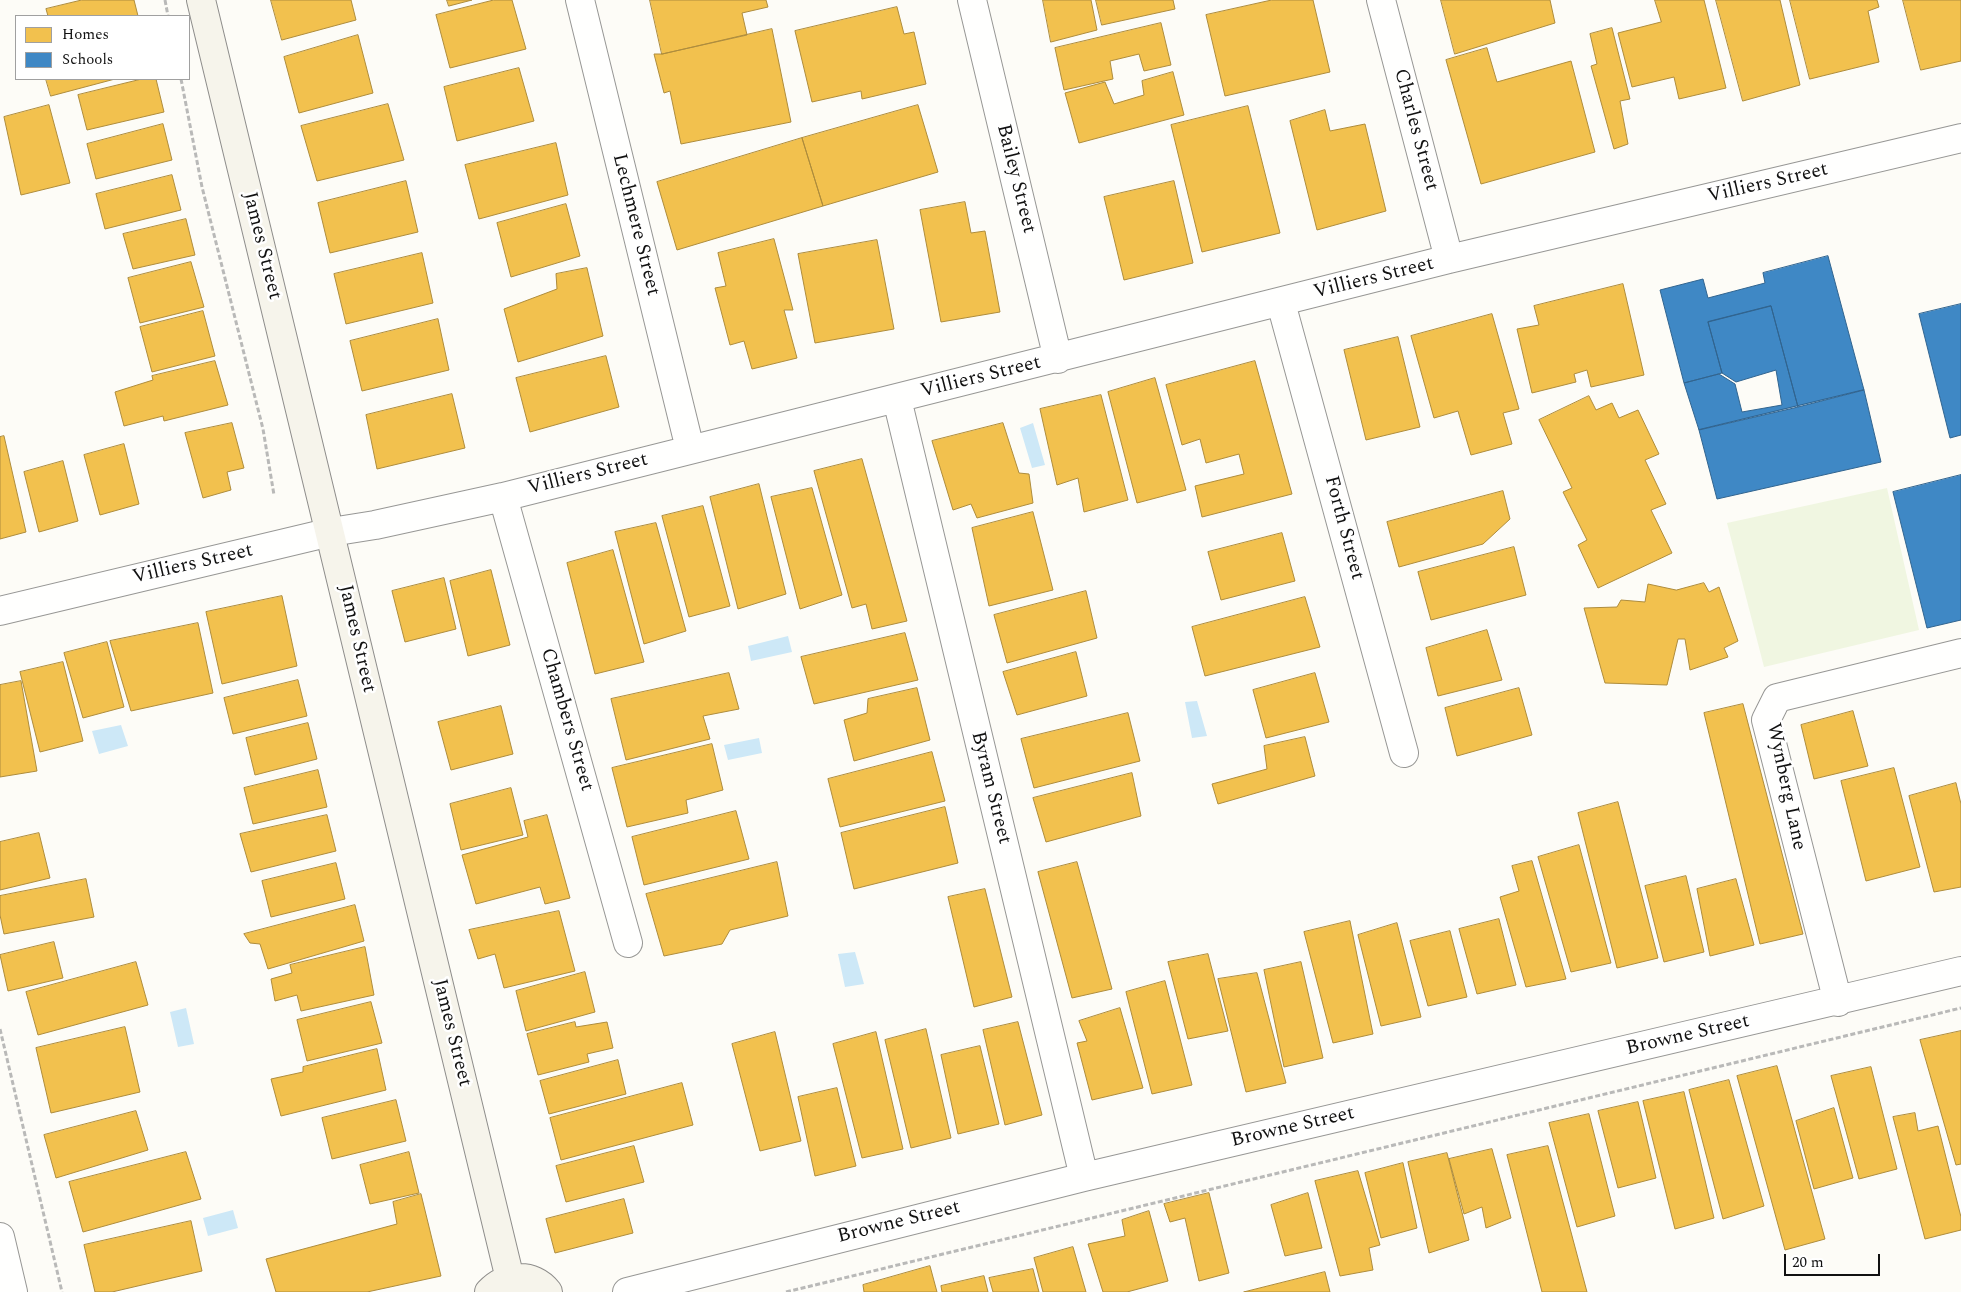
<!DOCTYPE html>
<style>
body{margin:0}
#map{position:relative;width:1961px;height:1292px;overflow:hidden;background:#fdfcf7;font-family:Spectral,serif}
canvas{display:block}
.legend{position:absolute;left:15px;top:15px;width:175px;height:65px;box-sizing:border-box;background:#fff;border:1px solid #a0a0a0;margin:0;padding:6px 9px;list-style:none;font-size:15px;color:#111}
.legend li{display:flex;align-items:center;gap:10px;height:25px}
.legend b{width:25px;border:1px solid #a0a0a0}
.scale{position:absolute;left:1784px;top:1254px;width:96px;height:22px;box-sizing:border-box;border:2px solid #111;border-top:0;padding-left:6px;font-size:15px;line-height:18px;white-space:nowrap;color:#111;-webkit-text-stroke:4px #fff;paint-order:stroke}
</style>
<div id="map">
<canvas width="1961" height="1292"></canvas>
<ul class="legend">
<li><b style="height:14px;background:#f2c14e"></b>Homes</li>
<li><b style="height:14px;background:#3f88c5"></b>Schools</li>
</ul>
<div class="scale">20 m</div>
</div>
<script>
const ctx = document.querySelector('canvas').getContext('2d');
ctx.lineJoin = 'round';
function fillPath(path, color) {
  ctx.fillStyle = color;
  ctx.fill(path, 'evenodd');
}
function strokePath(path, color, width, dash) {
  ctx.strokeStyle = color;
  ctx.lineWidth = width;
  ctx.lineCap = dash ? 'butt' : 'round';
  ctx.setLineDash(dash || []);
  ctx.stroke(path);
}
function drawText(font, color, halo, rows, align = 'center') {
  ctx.font = font + ' Spectral,serif';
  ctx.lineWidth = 5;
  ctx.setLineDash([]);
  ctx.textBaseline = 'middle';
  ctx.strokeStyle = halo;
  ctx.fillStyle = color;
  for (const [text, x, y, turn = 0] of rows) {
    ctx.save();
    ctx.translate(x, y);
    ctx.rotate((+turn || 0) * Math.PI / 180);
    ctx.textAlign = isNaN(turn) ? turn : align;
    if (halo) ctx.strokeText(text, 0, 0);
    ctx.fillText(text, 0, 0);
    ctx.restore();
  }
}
fillPath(new Path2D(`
 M1887 488 1919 630 1764 667 1727 523Z`), '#f0f6e1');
fillPath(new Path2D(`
 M1033 423 1045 465 1032 468 1020 428Z
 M788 636 792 652 751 661 748 646Z
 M1197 701 1207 736 1192 738 1185 702Z
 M121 725 128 746 99 754 92 731Z
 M759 738 762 753 728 760 724 745Z
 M855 952 864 984 845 987 838 954Z
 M186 1008 194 1044 178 1047 170 1012Z
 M233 1210 238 1228 208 1236 203 1218Z`), '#cde8f7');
const homes = new Path2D(`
 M82 0H134L138 16H48L46 9Z
 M271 0H351L356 20 282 40Z
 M447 0H472L449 6Z
 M494 0H512L526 49 450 68 436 15Z
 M650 0H766L768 7 742 13 747 35 662 54Z
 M1043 0H1091L1097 30 1051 42Z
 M1096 0H1173L1175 9 1102 25Z
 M1272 0H1313L1330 72 1225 96 1206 15Z
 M1441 0H1550L1555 23 1455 54Z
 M1655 0H1704L1726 88 1679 99 1674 77 1632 87 1618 33 1661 22Z
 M1716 0H1780L1800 85 1743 101Z
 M1790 0H1877L1879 7 1868 11 1879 62 1810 79Z
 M1903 0H1961V61L1921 70Z
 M897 7 904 34 914 32 926 84 862 99 861 91 812 102 795 31Z
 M1161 23 1171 65 1144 71 1139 54 1110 61 1113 79 1064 90 1055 48Z
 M1612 28 1630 99 1620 101 1628 144 1614 149 1591 66 1597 64 1590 34Z
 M772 29 791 122 681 144 670 91 664 93 654 54H662Z
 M358 35 373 93 299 113 284 57Z
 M1487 48 1497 82 1571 61 1595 152 1481 184 1446 60Z
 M519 68 534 121 457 141 444 87Z
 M1173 72 1184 115 1079 143 1065 93 1105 82 1114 104 1144 95 1142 81Z
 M46 79H115L51 96Z
 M142 79H156L164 112 87 130 78 95Z
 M388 104 404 160 317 181 301 126Z
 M49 105 70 183 21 195 4 117Z
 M918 105 938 172 823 206 802 138Z
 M1248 106 1280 233 1202 252 1171 125Z
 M1325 110 1330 131 1365 124 1386 211 1317 230 1290 121Z
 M163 124 172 160 96 179 87 144Z
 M802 138 823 206 677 250 657 182Z
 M556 143 568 195 479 219 465 165Z
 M172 175 181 210 105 229 96 194Z
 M406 181 418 232 330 253 318 203Z
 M1174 181 1193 263 1124 280 1104 197Z
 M965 202 971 233 985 231 1000 312 941 322 920 210Z
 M566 204 580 256 511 277 497 223Z
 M186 219 195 255 133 269 123 234Z
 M774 239 793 310H784L797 358 752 369 744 341 730 345 715 288 726 286 718 253Z
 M877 240 894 329 815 343 798 254Z
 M422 253 433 303 346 324 334 274Z
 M191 262 204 307 140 323 128 278Z
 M587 268 603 336 518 362 504 309 557 289 556 274Z
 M1623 284 1644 375 1591 387 1587 370 1574 374 1576 382 1532 393 1517 329 1539 325 1534 306Z
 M203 311 215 356 152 372 140 327Z
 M1492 314 1519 409 1503 413 1512 444 1471 455 1458 411 1434 418 1411 336Z
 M438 319 449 370 362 391 350 341Z
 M1398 337 1420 427 1366 440 1344 350Z
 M606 356 619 407 530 432 516 378Z
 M215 361 228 405 164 421 163 416 124 426 115 392 153 380 152 376Z
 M1255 361 1292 494 1202 517 1195 486 1244 474 1239 454 1206 463 1200 439 1182 445 1166 385Z
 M1155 378 1186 490 1137 503 1108 392Z
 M452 394 465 448 377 469 366 415Z
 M1101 395 1128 500 1084 512 1078 478 1057 485 1040 409Z
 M1589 396 1596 410 1612 403 1619 418 1638 410 1659 454 1645 460 1666 504 1651 510 1672 553 1598 588 1578 545 1587 540 1563 492 1572 488 1539 420Z
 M232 423 244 468 227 472 231 490 203 498 185 433Z
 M1003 423 1019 473 1029 474 1033 503 977 518 971 504 953 510 932 441Z
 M4 436 26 532 0 539V437Z
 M124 444 139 504 100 515 84 455Z
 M862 459 907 621 872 629 866 604 852 608 814 471Z
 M63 461 78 521 39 532 24 472Z
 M759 484 786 594 738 609 710 497Z
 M812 488 842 595 800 609 771 497Z
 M1503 491 1510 519 1483 544 1399 567 1387 522Z
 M703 506 730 606 689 617 662 516Z
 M1033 512 1053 590 989 606 972 528Z
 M656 523 686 631 644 644 615 532Z
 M1282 533 1295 581 1221 600 1208 552Z
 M1514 547 1526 595 1431 620 1418 572Z
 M613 550 644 662 595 674 567 563Z
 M491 570 510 645 468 656 450 581Z
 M444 578 456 629 405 642 392 591Z
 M1704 583 1709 592 1719 587 1738 641 1724 648 1728 657 1690 670 1685 639H1678L1667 685 1605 683 1584 608 1617 607 1621 600 1645 602 1648 584 1676 590Z
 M1086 591 1097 638 1007 663 994 615Z
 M282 596 297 666 222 684 206 612Z
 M1305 597 1320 647 1205 676 1192 627Z
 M198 623 213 693 131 711 110 641Z
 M1487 630 1502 680 1438 696 1426 648Z
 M905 633 918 680 814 704 801 657Z
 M107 642 124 707 83 718 64 653Z
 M1076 652 1087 696 1017 715 1003 672Z
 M63 662 83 741 40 752 20 672Z
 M729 673 739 709 703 716 710 739 626 760 611 699Z
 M1315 673 1329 722 1266 738 1253 690Z
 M298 680 307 716 233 734 224 698Z
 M21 681 37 771 0 777V685Z
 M917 688 930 740 854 761 844 720 867 713 868 699Z
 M1519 688 1532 735 1457 756 1445 708Z
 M1743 704 1803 934 1760 944 1704 713Z
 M501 706 513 754 451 770 438 722Z
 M1853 711 1868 766 1814 779 1801 725Z
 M1128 713 1140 761 1034 788 1021 739Z
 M308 723 317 759 255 775 246 738Z
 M1305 737 1315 776 1218 804 1212 784 1267 769 1264 746Z
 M712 744 723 790 686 800 688 813 627 827 612 768Z
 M932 752 945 801 840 827 828 779Z
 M1894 768 1920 867 1866 881 1841 781Z
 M318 770 327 807 253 824 244 788Z
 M1132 773 1141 816 1046 842 1033 798Z
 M1956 783 1961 804V887L1934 892 1909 796Z
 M511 788 523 835 461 850 450 804Z
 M1618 802 1658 958 1617 968 1578 813Z
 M945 807 958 863 854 889 841 833Z
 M736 811 749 859 644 885 632 837Z
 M327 815 336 851 251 872 240 834Z
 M547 815 570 898 545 904 540 887 476 904 462 855 528 837 524 821Z
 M39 833 50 878 0 890V842Z
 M1579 845 1611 963 1571 972 1538 857Z
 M1532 861 1566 979 1526 987 1500 897 1519 891 1512 866Z
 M777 862 788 916 730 930 722 944 664 956 646 894Z
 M1077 862 1112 989 1072 998 1038 872Z
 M336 863 345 899 271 917 262 881Z
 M1686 876 1704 952 1664 962 1645 886Z
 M86 879 94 917 4 934 0 915V896Z
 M1736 879 1754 945 1710 956 1697 889Z
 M985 889 1012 997 974 1007 948 897Z
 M355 905 364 941 268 969 260 944 250 943 244 934Z
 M559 911 575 971 504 988 495 954 478 959 469 930Z
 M1499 919 1516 985 1477 994 1459 929Z
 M1350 921 1373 1034 1333 1043 1304 932Z
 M1397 923 1421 1017 1381 1026 1358 935Z
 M1450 931 1467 997 1428 1006 1410 941Z
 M54 942 63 978 8 991 0 955Z
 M365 947 374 995 301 1011 297 995 275 1001 271 979 292 973 290 965Z
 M1208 954 1228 1031 1188 1039 1168 962Z
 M136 962 148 1005 38 1035 26 992Z
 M1301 962 1323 1058 1284 1067 1264 970Z
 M585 972 595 1012 526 1031 516 991Z
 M1257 973 1286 1083 1246 1092 1218 979Z
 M1165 981 1192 1085 1152 1094 1126 992Z
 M371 1002 382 1043 307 1061 297 1020Z
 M1120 1008 1143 1088 1092 1100 1077 1043 1087 1041 1079 1021Z
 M575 1022 576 1027 607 1022 613 1048 587 1054 589 1062 538 1075 527 1034Z
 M1018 1022 1042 1115 1005 1125 983 1030Z
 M125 1027 140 1092 51 1113 36 1048Z
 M926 1029 951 1138 911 1148 885 1040Z
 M1961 1031V1164L1956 1165 1920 1040Z
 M775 1032 801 1141 760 1151 732 1044Z
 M876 1032 903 1149 862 1158 833 1044Z
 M980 1046 999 1124 958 1134 941 1055Z
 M377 1049 386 1090 281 1116 271 1079 303 1072V1067Z
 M618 1060 626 1094 549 1114 540 1081Z
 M1777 1066 1825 1239 1785 1250 1737 1076Z
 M1871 1067 1897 1169 1859 1179 1831 1076Z
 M1729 1080 1764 1206 1723 1219 1689 1090Z
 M682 1083 693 1125 561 1160 550 1118Z
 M837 1088 856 1166 815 1176 798 1097Z
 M1684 1092 1714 1218 1675 1229 1643 1101Z
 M396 1100 406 1141 332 1159 322 1118Z
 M1638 1102 1656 1178 1618 1188 1598 1111Z
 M1834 1108 1853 1178 1814 1189 1796 1121Z
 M136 1111 148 1150 56 1178 44 1135Z
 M1915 1113 1918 1131 1938 1126 1961 1217V1230L1925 1239 1893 1117Z
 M1589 1114 1615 1216 1577 1227 1549 1123Z
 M634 1146 644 1182 566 1202 556 1166Z
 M1548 1146 1587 1292H1542L1507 1155Z
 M1492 1149 1511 1218 1486 1228 1482 1207 1464 1214 1449 1159Z
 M186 1152 201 1199 83 1232 69 1182Z
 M409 1152 419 1193 370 1204 360 1165Z
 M1447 1153 1469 1240 1429 1253 1408 1162Z
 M1403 1163 1417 1228 1381 1238 1365 1173Z
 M1358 1171 1380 1245 1369 1248 1373 1270 1340 1276 1315 1181Z
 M1209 1193 1229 1273 1199 1281 1185 1218 1170 1222 1164 1204Z
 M1308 1193 1322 1248 1285 1256 1271 1205Z
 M421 1194 441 1276 367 1292H276L266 1259 397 1224 393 1202Z
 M624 1199 633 1233 555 1253 546 1219Z
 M1149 1211 1168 1281 1127 1292H1103L1088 1244 1125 1236 1122 1220Z
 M191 1221 202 1271 112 1292H95L84 1245Z
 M1073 1247 1086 1292H1043L1034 1258Z
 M930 1266 937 1292H864L863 1285Z
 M1033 1269 1039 1292H993L989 1278Z
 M1325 1272 1330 1292H1244Z
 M984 1276 988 1292H942L941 1286Z`);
fillPath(homes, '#f2c14e');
strokePath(homes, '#ae8c3c', 1);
const schools = new Path2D(`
 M1828 256 1864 390 1798 407 1771 306 1708 322 1722 373 1684 383 1660 290 1703 279 1708 298 1765 283 1763 273Z
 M1961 304V435L1950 438 1919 314Z
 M1771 306 1798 407 1699 430 1684 383 1719 374 1735 384 1742 412 1782 405 1776 370 1736 382 1722 373 1708 322Z
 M1864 390 1881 462 1717 499 1699 430Z
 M1961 475V620L1927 628 1893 492Z`);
fillPath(schools, '#3f88c5');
strokePath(schools, '#31648f', 1);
const street = new Path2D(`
 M580 0 690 449
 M972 0 1058 359
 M1381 0 1449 259
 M1281 303 1404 753
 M897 399 1084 1177
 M503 497 628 943
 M0 611 331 532 375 525 503 497 1449 259 1961 138
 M1838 1002 1766 720 1777 698 1961 653
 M0 1237 13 1292
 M627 1292 1084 1177 1961 971`);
const secondary = new Path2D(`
 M201 0 510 1279
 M489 1292C505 1275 533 1272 548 1292`);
strokePath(street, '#979795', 30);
strokePath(secondary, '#8e8d8b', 30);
strokePath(new Path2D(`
 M165 0 168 16
 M181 79 202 187 263 429 274 495
 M0 1029 62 1292
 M786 1292 1961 1008`), '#b9b9b8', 3, [5, 2.5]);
strokePath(street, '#fffffe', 28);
strokePath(secondary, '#f6f4eb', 28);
drawText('20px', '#111', '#fff', [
 ["Charles Street",1415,130,75],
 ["Bailey Street",1015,179,76],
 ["Villiers Street",1768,184,-13],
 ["Lechmere Street",635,225,76],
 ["James Street",261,246,76],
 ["Villiers Street",1374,279,-14],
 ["Villiers Street",981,378,-14],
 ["Villiers Street",588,475,-14],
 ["Forth Street",1343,528,75],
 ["Villiers Street",193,565,-13],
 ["James Street",356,639,77],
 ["Chambers Street",566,720,74],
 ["Wynberg Lane",1785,787,78],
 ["Byram Street",990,788,76],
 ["James Street",451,1033,76],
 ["Browne Street",1688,1036,-13],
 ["Browne Street",1293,1128,-13],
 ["Browne Street",899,1223,-14]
]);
</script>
